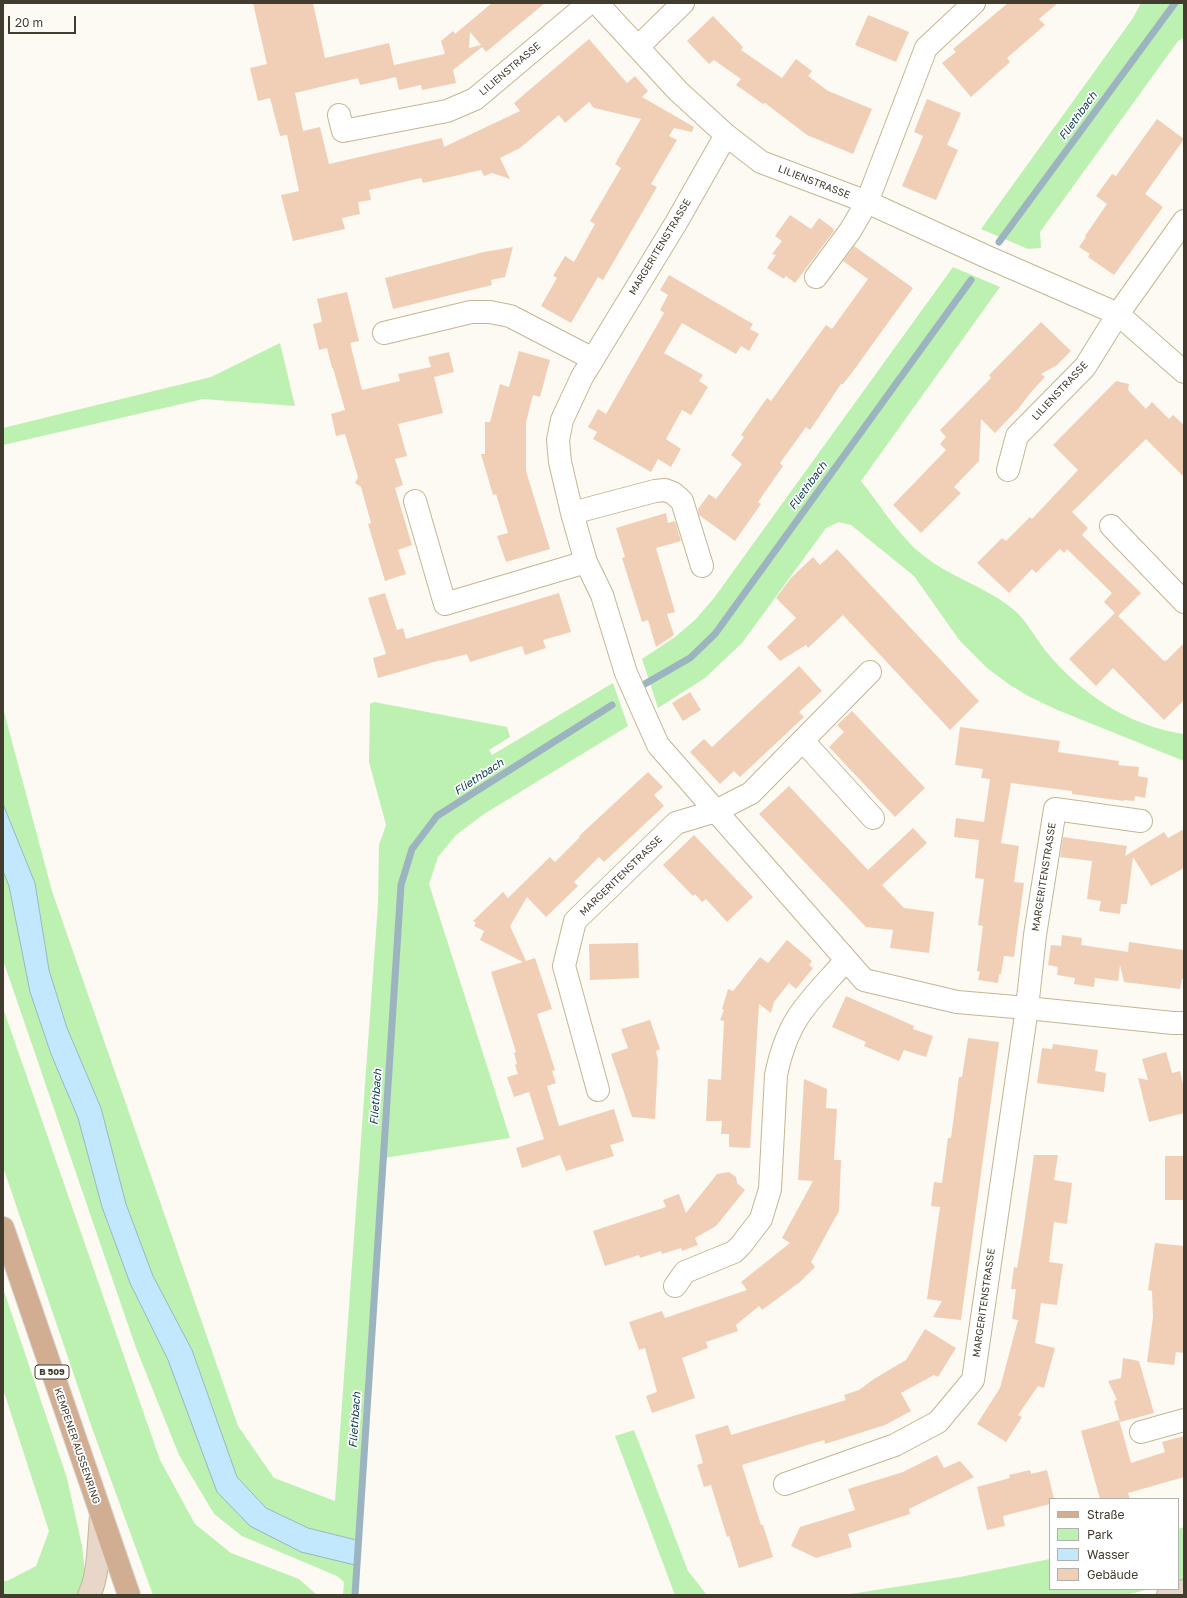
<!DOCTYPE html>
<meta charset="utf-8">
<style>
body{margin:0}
#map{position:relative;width:1187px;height:1598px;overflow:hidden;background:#fcfaf2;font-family:"Golos Text",sans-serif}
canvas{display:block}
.frame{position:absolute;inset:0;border:4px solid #423c2e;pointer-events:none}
.legend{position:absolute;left:1049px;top:1498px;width:130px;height:92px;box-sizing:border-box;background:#fff;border:1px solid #b3b1ab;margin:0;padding:5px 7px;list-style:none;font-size:12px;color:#423c2e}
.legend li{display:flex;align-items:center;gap:8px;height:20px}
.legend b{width:20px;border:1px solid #b3b1ab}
.scale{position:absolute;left:8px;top:16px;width:68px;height:18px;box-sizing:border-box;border:2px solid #423c2e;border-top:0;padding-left:5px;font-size:12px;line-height:14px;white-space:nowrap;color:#423c2e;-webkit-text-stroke:3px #fff;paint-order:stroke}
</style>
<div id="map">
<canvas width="1187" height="1598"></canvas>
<div class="frame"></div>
<ul class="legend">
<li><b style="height:5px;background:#d1ad92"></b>Straße</li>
<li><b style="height:11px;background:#bcf1b1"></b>Park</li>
<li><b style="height:11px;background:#c2e8fd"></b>Wasser</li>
<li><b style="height:11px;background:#f1cfb7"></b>Gebäude</li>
</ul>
<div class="scale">20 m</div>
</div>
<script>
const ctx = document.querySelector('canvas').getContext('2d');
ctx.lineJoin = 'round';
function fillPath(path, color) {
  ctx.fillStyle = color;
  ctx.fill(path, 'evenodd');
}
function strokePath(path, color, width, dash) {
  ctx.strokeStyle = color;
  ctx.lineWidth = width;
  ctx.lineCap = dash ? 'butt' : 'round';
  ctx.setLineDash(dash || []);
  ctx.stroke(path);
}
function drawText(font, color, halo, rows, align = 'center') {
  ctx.font = font + ' "Golos Text",sans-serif';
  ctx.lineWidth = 3.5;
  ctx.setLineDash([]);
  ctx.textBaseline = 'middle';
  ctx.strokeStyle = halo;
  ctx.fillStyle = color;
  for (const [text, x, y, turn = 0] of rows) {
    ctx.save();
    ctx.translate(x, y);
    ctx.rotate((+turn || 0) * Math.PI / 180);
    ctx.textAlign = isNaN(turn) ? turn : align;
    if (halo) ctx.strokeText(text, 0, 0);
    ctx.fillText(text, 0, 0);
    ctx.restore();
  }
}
fillPath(new Path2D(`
 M1141 3H1184V38L1178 41 1040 232 1041 248 1028 249 981 229 1133 18Z
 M953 267 1000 287 861 481C881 506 901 540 928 559 955 579 988 588 1014 610 1027 621 1034 636 1045 650 1080 693 1128 726 1184 734V761L1055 709 1028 696 1010 685 987 668 960 641 914 576 851 525 839 522 826 528 742 643 705 678 658 708 642 659 675 637 695 620 714 598Z
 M280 343 295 406 203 399 3 445V428L211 377Z
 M613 683 628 726 484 814 456 835 438 857 429 884 510 1138 384 1158 356 1595H343L344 1582 337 1576 242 1536 214 1514 179 1455 136 1348 3 960V871L9 886 30 992 51 1054 78 1118 102 1207 130 1283 250 1526 356 1540 308 1528 266 1508 237 1477 192 1350 153 1276 126 1204 101 1108 67 1028 49 970 35 883 3 804V708L52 891 238 1426 274 1478 335 1501 378 904 379 845 386 825 369 762 370 704 374 702 507 727 510 737 489 750 492 755Z
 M3 1008 160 1460 195 1524 231 1553 299 1579 317 1595H153L92 1428 3 1167Z
 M3 1288 67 1478 82 1546 86 1582 78 1595H3V1581H7L36 1566 49 1531 3 1389Z
 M634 1430 688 1571 707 1595H675L615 1436Z
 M1184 1527V1580L1178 1582V1529Z
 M1050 1559V1589H1150L1126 1595H844L960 1577Z`), '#bcf1b1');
const water = new Path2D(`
 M3 804 35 883 49 970 67 1028 101 1108 126 1204 153 1276 192 1350 237 1477 266 1508 308 1528 356 1540 355 1565 301 1552 250 1526 217 1492 168 1360 130 1283 102 1207 78 1118 51 1054 30 992 9 886 3 871Z`);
fillPath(water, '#c2e8fd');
strokePath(water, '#9cb4bf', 1);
strokePath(new Path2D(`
 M999 242 1175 3
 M643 685 690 658 715 634 971 280
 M355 1595 401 885 412 849 437 816 612 705`), '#9cb4bf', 7);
fillPath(new Path2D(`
 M253 3H313L325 58 389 43 394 65 445 54 441 41 453 31 455 34 492 3H545L486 52 482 47 453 70 456 83 422 90 421 85 399 90 396 77 360 85 358 78 295 93 303 131 320 127 329 164 442 138 444 147 520 111 514 103 589 39 627 83 635 76 648 91 642 97 694 127 692 132 674 128 669 136 677 140 651 184 657 187 603 280 598 277 571 323 541 306 557 278 553 276 565 256 574 262 595 224 590 221 621 168 615 164 641 119 594 108 589 102 565 123 559 115 520 148 500 158 510 179 492 173 484 176 481 170 423 183 421 178 369 190 371 200 358 202 360 214 342 218 345 229 293 241 281 195 299 191 287 135 280 136 270 98 258 101 250 68 267 64ZM470 32 481 45 469 48Z
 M1008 3H1058L1039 19 1045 25 1007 58 1010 62 971 97 942 63 956 52 953 49Z
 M868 15 909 32 896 62 855 45Z
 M713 16 743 47 741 50 782 78 796 59 812 71 808 76 828 91 872 109 853 154 807 135 765 103 763 104 736 85 741 79 714 60 709 64 687 41Z
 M927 99 961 113 947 145 958 150 936 200 902 186 923 136 914 132Z
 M1157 119 1184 139 1145 194 1163 207 1114 275 1088 257 1090 254 1079 247 1086 237 1085 236 1107 204 1096 196 1112 174 1116 176Z
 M790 215 811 229 819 218 834 229 833 230 834 231 795 283 786 276 784 279 767 268 776 255 772 254 782 241 775 236Z
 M854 246 913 288 851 374 843 384H841L810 430 806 427 780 463 783 466 758 502 761 504 735 541 699 515 698 509 709 494 716 499 742 464 731 455 744 437 741 435 767 398 771 401 826 325 832 329 868 279 843 261Z
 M513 247 505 277 491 280 492 285 393 309 385 278 484 252Z
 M669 275 753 324 750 329 759 334 749 351 741 346 736 354 682 323 664 353 703 375 699 381 708 387 691 415 682 410 666 439 681 449 671 467 658 459 651 472 593 439 597 432 588 427 598 409 606 414 664 313 660 310 668 295 660 290Z
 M347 292 359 341 350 343 362 390 400 381 398 374 431 367 428 357 449 352 454 372 434 377 443 413 398 424 407 456 395 459 403 485 395 488 412 545 398 550 406 574 385 581 368 524 371 523 361 487 355 483 358 477 345 434 336 436 331 414 345 410 333 368H332L327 348 319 350 313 324 322 322 317 299Z
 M1041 322 1071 351 1057 365 1041 374 1045 377 1032 391 1018 409 995 433 981 419 979 461 954 487 961 493 921 533 893 505 946 450 940 444 946 437 940 430 991 378 989 375Z
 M519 351 550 360 540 397 533 395 526 422V471L550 549 506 562 497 536 508 533 496 494 493 495 481 454H485V422H490L500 384 509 387Z
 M1116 381 1129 384 1128 390 1146 409 1152 402 1169 419 1173 415 1184 425V477L1146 439 1072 512 1088 528 1082 535 1141 593 1118 616 1164 661 1165 660 1166 661 1184 643V700L1164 720 1113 668 1096 686 1069 659 1115 613 1104 602 1112 593 1067 549 1064 553 1060 549 1036 573 1032 569 1009 593 977 563 1002 538 1006 541 1030 517 1032 519 1078 470 1053 445Z
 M666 513 668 523 675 521 681 541 656 548 675 612 667 614 674 635 656 647 648 620 642 622 622 558 625 557 616 528Z
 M837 549 979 701 950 730 843 615 808 648 806 645 780 661 767 647 796 618 776 598 791 578 813 557 820 565Z
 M385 593 397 630 403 628 406 639 559 593 571 632 543 640 546 648 525 655 522 646 470 662 467 654 441 661V660L378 678 373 658 386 654 368 598Z
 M799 666 822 691 799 712 804 717 740 777 734 771 720 784 690 752 704 739 712 747Z
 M690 692 701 710 683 721 672 703Z
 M852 711 925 788 895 817 829 747 844 732 837 725Z
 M960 727 1060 741 1058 752 1119 761 1118 765 1139 767 1138 776 1148 778 1145 798 1135 796 1134 801 1124 800V801L1072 794V791L1011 783 1001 843 1019 846 1014 882 1024 883 1014 957 1004 956 1001 974H999L998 983 978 980 980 972 977 971 983 926 978 925 984 879 975 878 979 840 954 837 956 818 984 822 990 779 981 778 983 769 955 765Z
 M648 772 663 787 654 795 664 806 604 862 599 857 574 882 578 886 546 917 527 897 510 926 526 961 535 958 552 1009 537 1014 555 1070 552 1071 556 1083 547 1086 559 1126 614 1109 624 1141 610 1145 614 1156 566 1171 560 1155 522 1168 516 1148 544 1139 529 1092 514 1097 507 1077 518 1074 515 1065 517 1064 514 1053 516 1052 491 972 523 962 480 940 484 931 474 926 476 923 473 921 503 892 508 898 550 857 555 862 580 837 579 836Z
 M789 786 868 870 913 828 927 843 882 885 904 908 934 912 929 953 890 948 893 930 866 927 759 814Z
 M1184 829V868L1151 886 1133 857 1127 904H1121L1120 914 1099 911 1101 901 1087 899 1092 861 1060 857 1063 837 1127 846 1125 856 1164 832 1168 838Z
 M694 835 753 897 727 922 706 899 702 902 695 894 693 896 663 865Z
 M1062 935 1082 938 1081 945 1128 952 1129 942 1184 950V979H1182L1180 989 1124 982 1120 965 1118 981 1095 978 1094 987 1074 984 1075 978 1057 975 1058 967 1048 965 1051 945 1061 946Z
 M787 940 812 961 809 965 813 968 796 989 789 983 774 1002 771 1013 759 1004 750 1148 729 1147V1134H721L722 1121H706L708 1079 721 1080 724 1021 720 1020 724 1010 722 1009 728 989 733 991 760 957 768 963Z
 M638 943 639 978 590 980 589 944Z
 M846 996 914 1026 913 1029 933 1036 926 1057 904 1050 899 1061 864 1046 866 1042 832 1027Z
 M650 1020 660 1049 656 1051 658 1060 655 1119 632 1117 611 1054 628 1048 621 1029Z
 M968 1038 999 1042 961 1320 933 1317 942 1301 927 1299 940 1207 931 1206 934 1182 942 1183 948 1138H951L959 1077H962Z
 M1053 1044 1098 1050 1095 1071 1106 1073 1104 1092 1037 1083 1042 1048 1052 1049Z
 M1166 1052 1172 1073 1180 1071 1184 1088V1113L1149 1122 1138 1078 1148 1080 1142 1059Z
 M804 1079 827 1089 826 1108 837 1109 834 1160H841L839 1211 811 1262 815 1267 800 1282 762 1310 759 1306 736 1325 738 1331 706 1342 708 1348 682 1358 695 1398 652 1413 646 1396 657 1392 645 1348 639 1350 629 1322 662 1311 665 1318 747 1290 741 1282 790 1243 782 1238 813 1181 798 1180Z
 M1034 1155H1058L1054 1180 1072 1183 1067 1224 1054 1222 1049 1262 1063 1264 1057 1305 1041 1303 1035 1343 1055 1348 1044 1388 1038 1386 1018 1415 1022 1417 1006 1442 977 1424 1000 1388 1018 1320 1012 1319 1016 1289H1011L1014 1267 1017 1268 1022 1238Z
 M1165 1156H1184V1200H1165Z
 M729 1172 736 1177 737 1183 745 1190 716 1226 695 1238 698 1245 682 1251 681 1248 662 1254 661 1251 640 1258 639 1255 605 1266 593 1231 666 1207 663 1200 679 1194 686 1213 717 1174Z
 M1155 1243 1184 1246V1353L1176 1352 1174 1365 1147 1362 1153 1317 1152 1291 1148 1290Z
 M925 1329 956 1348 938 1377 934 1375 901 1393 911 1411 885 1425 825 1444 824 1440 742 1465 761 1525H763L773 1557 739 1568 729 1536 727 1537 711 1485 704 1487 697 1465 703 1463 695 1435 728 1425 731 1435 846 1400 844 1395 859 1390 874 1379 906 1360Z
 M1123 1358 1139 1361 1154 1413 1120 1422 1114 1401 1117 1400 1108 1381 1121 1378Z
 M1119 1420 1131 1463 1165 1452 1162 1442 1184 1436V1477L1128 1493 1130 1499H1100L1081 1431Z
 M937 1455 944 1468 960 1461 974 1477 909 1509 910 1514 848 1534 852 1547 816 1558 791 1546 800 1527 855 1510 848 1489 903 1472Z
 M1030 1470 1031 1474 1047 1470 1054 1499H1050V1504L1003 1516 1005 1526 987 1530 977 1487 1010 1478 1009 1475Z`), '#f1cfb7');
const minor = new Path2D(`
 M597 3 678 91 726 135 761 162 867 202 985 256 1118 314 1184 372
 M638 47 683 3
 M339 115 343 131 447 111 475 99 589 3
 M726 135 676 223 582 377 562 420 558 440 560 462 572 513 586 562 602 595 626 673 658 745 864 980 957 1002 1027 1008 1173 1023H1184
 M816 277 850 231 867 202 926 48 974 3
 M384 333 471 312H490L510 316 593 359
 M1008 470 1017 436 1085 367 1118 314 1184 221
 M415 501 445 604 586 562
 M572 513 655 491 665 490 673 493 682 501 702 566
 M1111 526 1184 602
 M803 741 873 818
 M598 1090 564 966 575 921 676 823 716 811 751 793 870 672
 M675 1286 685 1272 734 1252 741 1245 761 1219 770 1189 776 1075C780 1056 787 1034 798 1017 811 997 830 979 846 960
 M1141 1432 1184 1420
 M785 1484 895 1445 938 1422 973 1380 1027 1008 1035 935 1055 809 1141 821`);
const secondary = new Path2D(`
 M89 1595C99 1577 99 1537 101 1515
 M1168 1595 1184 1591`);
const primary = new Path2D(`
 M3 1228 129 1595`);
strokePath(minor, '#c4b693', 24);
strokePath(secondary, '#c4b693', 24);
strokePath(primary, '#d9d8d5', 24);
strokePath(minor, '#fff', 22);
strokePath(secondary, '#e8d6c9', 22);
strokePath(primary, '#d1ad92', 22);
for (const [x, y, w] of [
 [52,1372,34]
]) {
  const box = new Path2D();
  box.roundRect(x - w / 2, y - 7, w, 14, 3);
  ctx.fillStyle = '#fff';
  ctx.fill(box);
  strokePath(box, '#423c2e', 1);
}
drawText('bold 9px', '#423c2e', null, [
 ["B 509",52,1372]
]);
drawText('10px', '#423c2e', '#fff', [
 ["LILIENSTRASSE",510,69,-40],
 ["LILIENSTRASSE",814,182,21],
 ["MARGERITENSTRASSE",660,247,-59],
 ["LILIENSTRASSE",1060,391,-47],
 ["MARGERITENSTRASSE",621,876,-44],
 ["MARGERITENSTRASSE",1044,877,-81],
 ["MARGERITENSTRASSE",984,1303,-82],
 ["KEMPENER AUSSENRING",77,1446,71]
]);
drawText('italic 11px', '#07374c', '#fff', [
 ["Fliethbach",1078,116,-54],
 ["Fliethbach",808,486,-54],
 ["Fliethbach",479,777,-33],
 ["Fliethbach",376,1097,-86],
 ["Fliethbach",355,1420,-86]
]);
</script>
